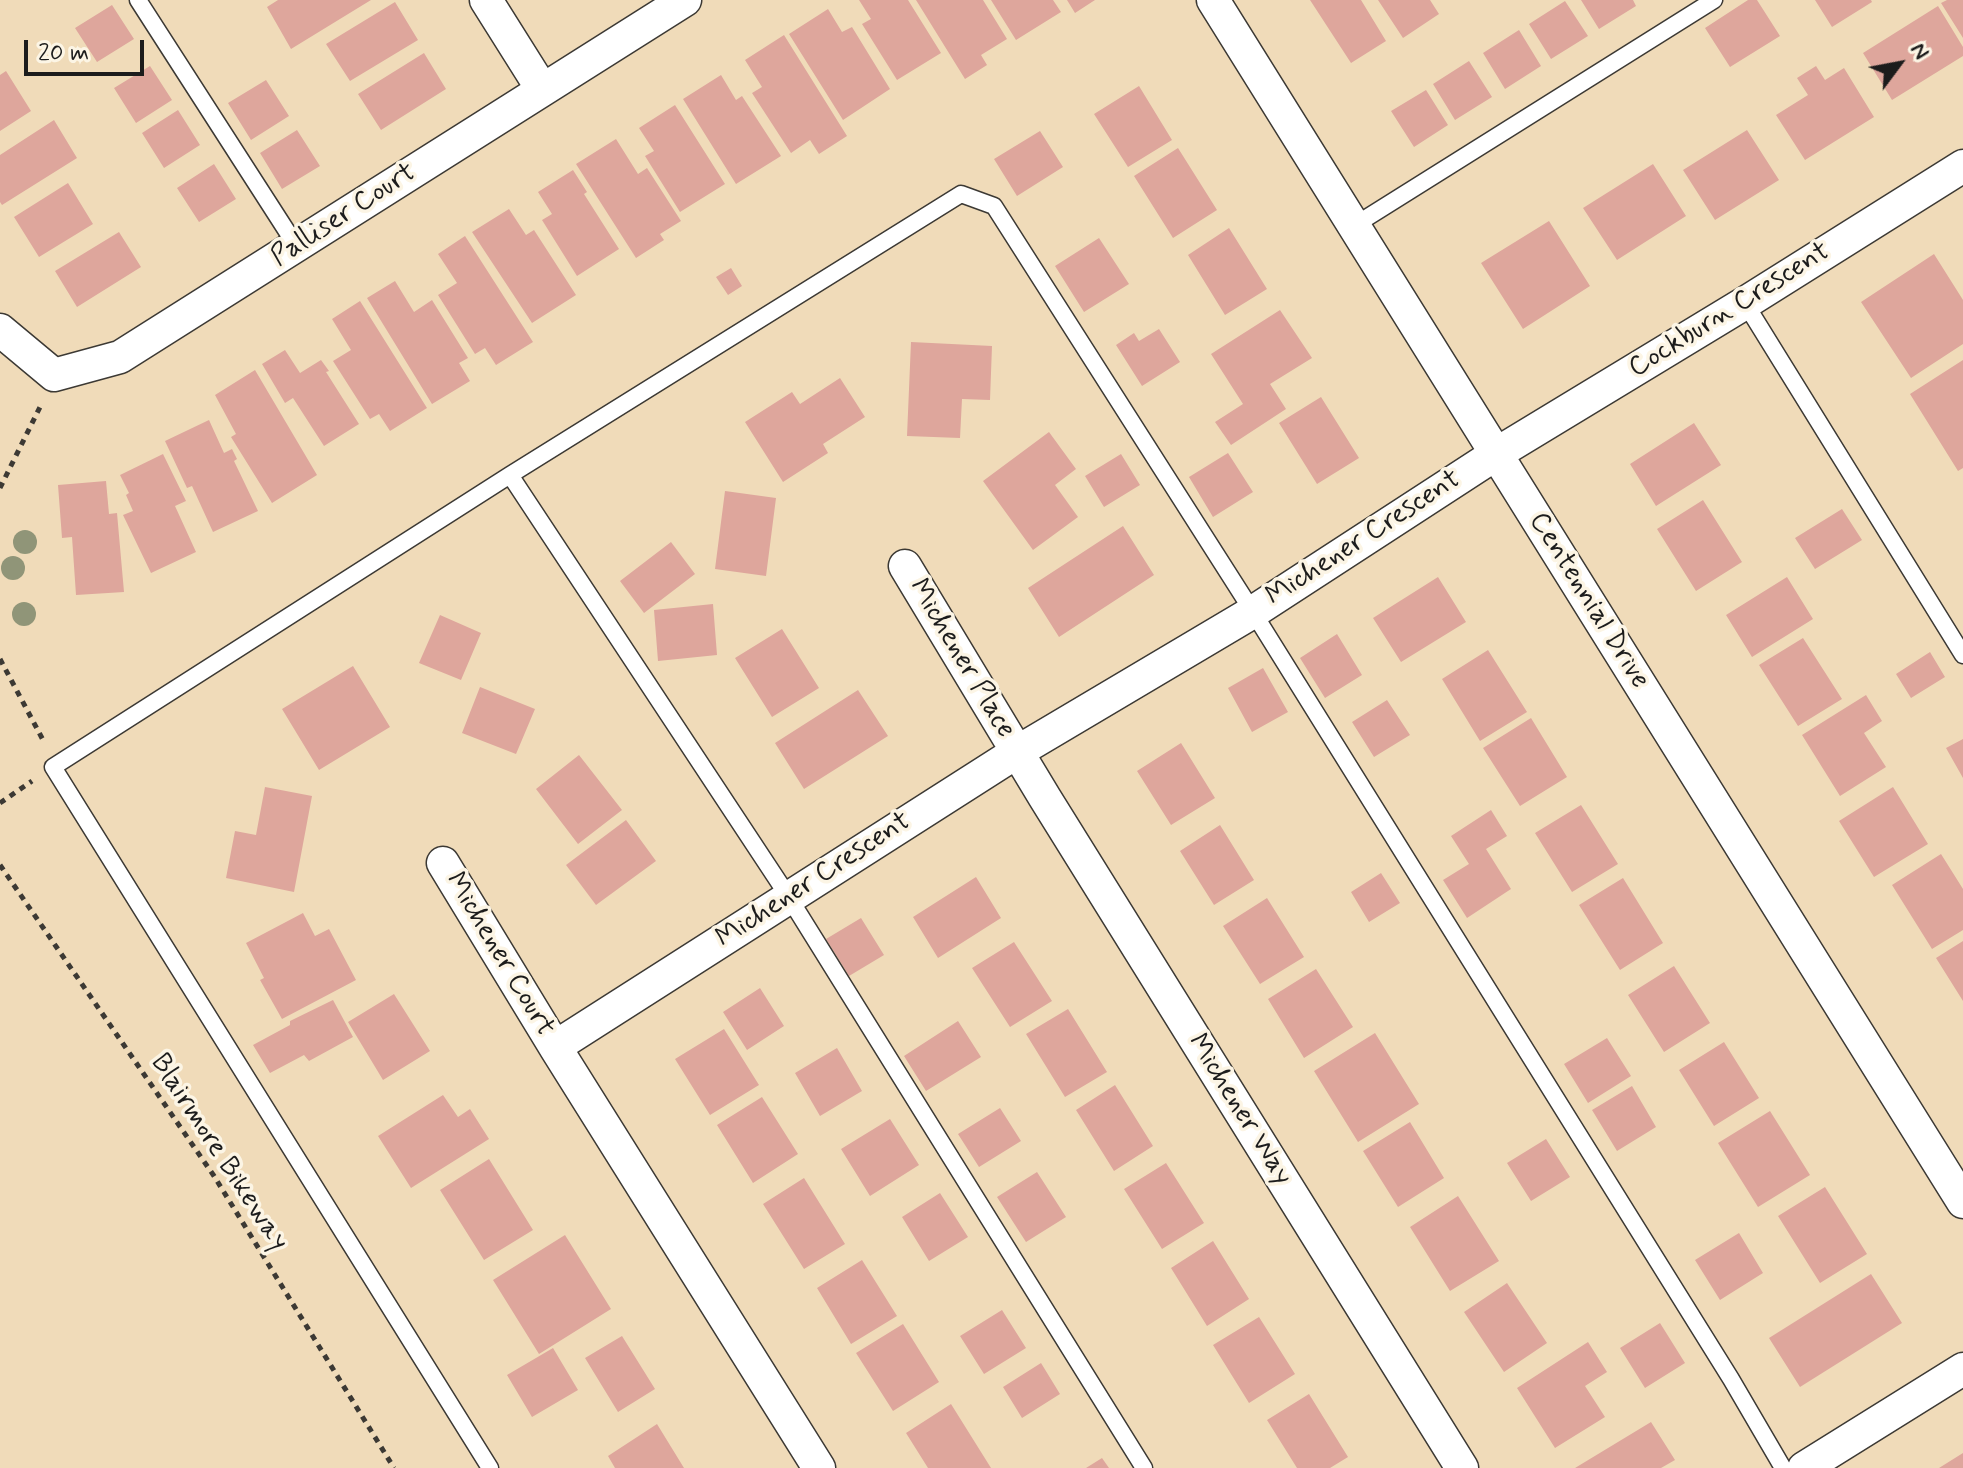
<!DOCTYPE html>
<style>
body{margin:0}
#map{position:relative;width:1963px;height:1468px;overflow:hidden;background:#f0dbb9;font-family:Mynerve,sans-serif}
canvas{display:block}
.north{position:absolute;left:1859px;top:24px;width:80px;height:80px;-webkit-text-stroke:6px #fcf5e5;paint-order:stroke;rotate:58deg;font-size:22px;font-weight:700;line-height:32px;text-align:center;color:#1c1c1c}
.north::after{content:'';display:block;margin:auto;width:28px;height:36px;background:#1c1c1c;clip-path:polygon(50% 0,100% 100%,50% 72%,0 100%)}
.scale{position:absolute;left:24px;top:40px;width:120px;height:36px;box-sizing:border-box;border:4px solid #1c1c1c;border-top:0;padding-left:10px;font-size:24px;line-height:28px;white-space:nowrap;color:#1c1c1c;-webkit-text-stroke:6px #fcf5e5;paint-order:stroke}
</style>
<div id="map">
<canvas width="1963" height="1468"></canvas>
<div class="north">N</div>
<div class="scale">20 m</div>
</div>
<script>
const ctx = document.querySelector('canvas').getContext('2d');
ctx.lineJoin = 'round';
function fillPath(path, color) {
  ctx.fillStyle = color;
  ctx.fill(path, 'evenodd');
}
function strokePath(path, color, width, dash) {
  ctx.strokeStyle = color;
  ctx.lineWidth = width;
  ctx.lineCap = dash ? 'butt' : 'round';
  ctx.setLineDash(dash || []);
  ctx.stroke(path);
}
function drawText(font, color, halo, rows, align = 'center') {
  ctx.font = font + ' Mynerve,sans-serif';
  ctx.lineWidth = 7;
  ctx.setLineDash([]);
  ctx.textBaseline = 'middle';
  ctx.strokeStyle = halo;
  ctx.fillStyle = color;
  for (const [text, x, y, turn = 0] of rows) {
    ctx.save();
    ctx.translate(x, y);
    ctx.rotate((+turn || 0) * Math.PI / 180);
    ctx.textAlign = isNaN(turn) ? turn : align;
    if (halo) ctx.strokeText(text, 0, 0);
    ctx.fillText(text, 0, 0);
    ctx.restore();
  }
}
fillPath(new Path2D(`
 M278 0H371L291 49 267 7Z
 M859 0H908L941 53 897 80 862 24 871 19Z
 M916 0H983L1007 39 981 55 987 65 965 79Z
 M991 0H1053L1061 12 1016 40Z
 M1067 0H1095L1075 13Z
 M1310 0H1361L1386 41 1351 63Z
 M1378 0H1430L1439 14 1403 38Z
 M1581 0H1633L1636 6 1599 29Z
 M1748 0H1757L1780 36 1730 67 1705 28Z
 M1815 0H1871L1872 2 1832 27Z
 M1947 0H1963V38L1941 3Z
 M1565 1 1588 36 1551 59 1529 24Z
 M395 2 418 40 350 81 326 44Z
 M112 5 134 39 97 62 75 28Z
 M1938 6 1963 47V56L1892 100 1863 53Z
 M828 9 842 32 852 27 890 89 843 120 789 34Z
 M1519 30 1541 66 1505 89 1483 53Z
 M784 35 847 136 819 154 810 140 791 153 752 93 762 87 745 60Z
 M424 53 446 89 381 130 358 94Z
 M1469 61 1492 97 1455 120 1433 84Z
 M150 66 172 100 136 123 114 88Z
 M1816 66 1825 80 1844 68 1874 117 1805 160 1776 115 1808 95 1797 78Z
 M6 71 31 111 0 131V75Z
 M721 75 736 100 742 96 781 156 736 184 683 99Z
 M266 80 289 116 251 140 228 103Z
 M1139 86 1172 140 1128 167 1094 114Z
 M1426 90 1448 125 1414 147 1391 111Z
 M675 105 725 184 680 212 645 156 654 151 639 128Z
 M178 110 200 145 164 168 142 133Z
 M54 120 77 158 2 205 0 202V155Z
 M297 130 320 166 282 189 260 153Z
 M1747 130 1779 180 1715 220 1683 170Z
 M1040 131 1063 167 1017 196 994 159Z
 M616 139 638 174 647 168 681 221 660 234 664 240 636 258 576 164Z
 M1178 148 1217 210 1173 238 1134 176Z
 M214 164 236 199 199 222 177 188Z
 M1653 164 1686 216 1617 260 1583 208Z
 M573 170 587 192 584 194 619 249 577 276 542 220 552 214 538 192Z
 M68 183 93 224 39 257 14 217Z
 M509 209 526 235 534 230 576 295 532 323 472 232Z
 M1549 221 1590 286 1523 329 1481 263Z
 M1229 228 1267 289 1225 315 1188 255Z
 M119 232 141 267 77 307 55 271Z
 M465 236 533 342 496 365 485 348 475 354 438 295 457 283 438 254Z
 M1099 238 1129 284 1084 312 1055 266Z
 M1934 254 1963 300V344L1911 378 1861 302Z
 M731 268 742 286 728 295 716 277Z
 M395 281 414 312 432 300 468 358 459 363 470 381 432 404 367 298Z
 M360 301 427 408 390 431 379 414 370 419 333 361 351 350 332 319Z
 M1280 310 1312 358 1270 384 1286 409 1231 445 1215 422 1243 404 1211 354Z
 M1159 329 1180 362 1142 386 1116 345 1134 333 1139 341Z
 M911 342 992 346 990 400 962 399 960 438 907 436Z
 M285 350 300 373 321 360 329 371 326 372 359 424 324 446 293 398 285 403 262 364Z
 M1963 360V468L1958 471 1910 394Z
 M255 370 317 475 272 503 231 437 236 434 215 395Z
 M840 378 865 417 823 444 828 453 783 482 745 422 792 392 800 404Z
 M1321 397 1359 458 1317 484 1279 423Z
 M209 420 224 453 232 449 237 459 234 461 258 511 213 532 192 486 187 488 165 441Z
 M1694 423 1721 465 1656 506 1630 464Z
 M1049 432 1076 469 1055 485 1078 517 1033 550 983 481Z
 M1228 453 1253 492 1213 517 1189 477Z
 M163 454 186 501 175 506 196 552 151 573 123 515 133 511 126 495 129 493 120 475Z
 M1121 454 1140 485 1104 507 1085 476Z
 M106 481 109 514 117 513 124 592 76 595 72 537 62 538 58 485Z
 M725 491 776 498 766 576 715 569Z
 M1703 500 1742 562 1696 591 1657 529Z
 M1842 509 1862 540 1815 569 1795 538Z
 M1123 526 1154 575 1059 637 1028 588Z
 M671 542 695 574 644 613 620 581Z
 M1438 577 1466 622 1401 662 1373 618Z
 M1787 577 1813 619 1752 657 1726 615Z
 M713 604 717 655 658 661 654 610Z
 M440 615 481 633 461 680 419 663Z
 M782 629 819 688 772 717 735 658Z
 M1337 634 1362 675 1325 698 1300 658Z
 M1803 638 1842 699 1798 726 1759 665Z
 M1488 650 1527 712 1480 741 1442 679Z
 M1930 652 1945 677 1911 698 1896 674Z
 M353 666 390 727 319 770 282 709Z
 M1263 668 1288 712 1252 732 1228 688Z
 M480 687 535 709 516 754 462 733Z
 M858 690 888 736 804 789 775 743Z
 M1866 695 1882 721 1864 733 1886 767 1840 796 1802 735Z
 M1387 700 1410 735 1374 757 1352 722Z
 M1531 718 1567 777 1520 806 1483 748Z
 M1963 739V778L1946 748Z
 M1181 743 1215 798 1171 825 1137 771Z
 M579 755 622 810 578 844 536 789Z
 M265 787 312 796 294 892 226 878 235 831 256 835Z
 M1893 787 1928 844 1874 877 1839 821Z
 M1581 805 1618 864 1572 892 1535 833Z
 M1491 810 1507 836 1486 849 1511 889 1467 918 1443 880 1469 864 1451 836Z
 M626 820 656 861 596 905 566 865Z
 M1220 825 1254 880 1214 905 1180 851Z
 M1941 854 1963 889V930L1932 949 1892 885Z
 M1381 873 1400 903 1369 922 1351 892Z
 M976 877 1001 918 938 958 913 917Z
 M1623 878 1663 943 1620 970 1579 905Z
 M1267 898 1304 957 1260 984 1223 926Z
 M303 913 315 936 329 929 356 980 282 1019 260 980 264 978 246 943Z
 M861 918 884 955 849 976 826 939Z
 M1963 941V1001L1936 958Z
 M1014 942 1052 1001 1010 1027 972 968Z
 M1674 966 1710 1023 1664 1052 1628 995Z
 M1316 969 1353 1027 1304 1058 1268 999Z
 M760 988 784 1026 747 1050 723 1012Z
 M394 994 430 1051 383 1080 348 1022Z
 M333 1000 353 1037 309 1061 304 1055 270 1073 253 1045 290 1025V1021Z
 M1068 1009 1107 1072 1065 1097 1026 1034Z
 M958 1021 981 1057 926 1091 904 1056Z
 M724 1029 759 1085 710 1115 675 1059Z
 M1375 1033 1419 1104 1358 1142 1314 1071Z
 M1607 1038 1631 1076 1588 1103 1564 1064Z
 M1724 1042 1759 1098 1714 1126 1679 1070Z
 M837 1048 862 1091 820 1116 795 1073Z
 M1115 1085 1153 1146 1114 1171 1076 1110Z
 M1632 1086 1656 1127 1617 1151 1592 1110Z
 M443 1095 458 1117 470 1109 489 1139 411 1188 378 1136Z
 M762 1097 798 1154 753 1183 717 1125Z
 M1000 1108 1021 1141 979 1167 958 1134Z
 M1770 1111 1810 1175 1758 1207 1718 1143Z
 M890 1119 919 1165 870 1196 841 1149Z
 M1410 1122 1444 1178 1398 1207 1363 1151Z
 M1546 1139 1570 1177 1531 1201 1507 1163Z
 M489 1159 533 1230 484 1260 440 1190Z
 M1166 1163 1204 1223 1162 1249 1124 1189Z
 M1037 1172 1066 1217 1026 1242 997 1197Z
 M804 1178 845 1244 804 1269 763 1204Z
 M1825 1187 1867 1254 1820 1283 1778 1216Z
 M940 1193 968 1237 929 1261 902 1217Z
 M1458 1196 1499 1261 1450 1291 1410 1227Z
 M1739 1233 1763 1273 1720 1300 1695 1260Z
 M565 1235 611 1309 539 1354 493 1280Z
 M1213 1241 1249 1299 1207 1326 1171 1268Z
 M862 1260 897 1316 851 1344 817 1288Z
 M1871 1274 1902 1323 1800 1387 1769 1338Z
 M1507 1283 1547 1343 1504 1372 1464 1312Z
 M1002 1310 1026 1348 984 1374 960 1336Z
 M1259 1317 1295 1374 1249 1403 1213 1345Z
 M1660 1323 1685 1363 1645 1388 1620 1348Z
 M903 1324 939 1382 893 1411 856 1353Z
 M622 1336 655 1389 618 1412 585 1358Z
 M1588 1342 1607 1372 1585 1386 1605 1417 1555 1448 1517 1388Z
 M553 1348 578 1390 532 1417 507 1375Z
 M1041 1363 1060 1394 1022 1418 1003 1387Z
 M1309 1394 1348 1457 1330 1468H1297L1267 1420Z
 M951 1404 991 1468H928L906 1433Z
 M1651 1422 1675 1460 1661 1468H1575Z
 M657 1424 684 1468H615L608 1456Z
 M1963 1453V1468H1939Z
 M1102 1458 1109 1468H1086Z`), '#dea69c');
const service = new Path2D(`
 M138 0 297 247
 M1352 227 1714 0
 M1745 303 1963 655
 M510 475 788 896 1144 1468
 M490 1468 53 767 510 475 961 194 994 206 1253 612 1731 1379 1783 1468`);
const minor = new Path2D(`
 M486 0 542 89
 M1213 0 1963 1202
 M0 330 54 375 120 357 685 0
 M905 566 1045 798 1462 1468
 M443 863 555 1047
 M819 1468 555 1047 1017 752 1253 612 1496 454 1745 303 1963 166
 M1804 1468 1963 1369`);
strokePath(service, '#3c3934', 19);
strokePath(minor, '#3c3934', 35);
strokePath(new Path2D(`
 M0 488 41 405
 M0 659 43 740
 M0 803 32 781
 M0 865 214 1176 394 1468`), '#3c3934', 5, [6, 6]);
strokePath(service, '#fff', 16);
strokePath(minor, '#fff', 32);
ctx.fillStyle = '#909578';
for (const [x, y] of [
 [25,542],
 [13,568],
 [24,614]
]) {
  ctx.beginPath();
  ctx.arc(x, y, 12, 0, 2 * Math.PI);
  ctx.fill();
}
drawText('28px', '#1c1c1c', '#fcf5e5', [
 ["Palliser Court",344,216,-33],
 ["Cockburn Crescent",1730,311,-32],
 ["Michener Crescent",1364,539,-33],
 ["Centennial Drive",1588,601,58],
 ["Michener Place",961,659,59],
 ["Michener Crescent",814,881,-33],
 ["Michener Court",499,955,59],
 ["Michener Way",1239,1110,58],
 ["Blairmore Bikeway",218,1153,57]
]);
</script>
